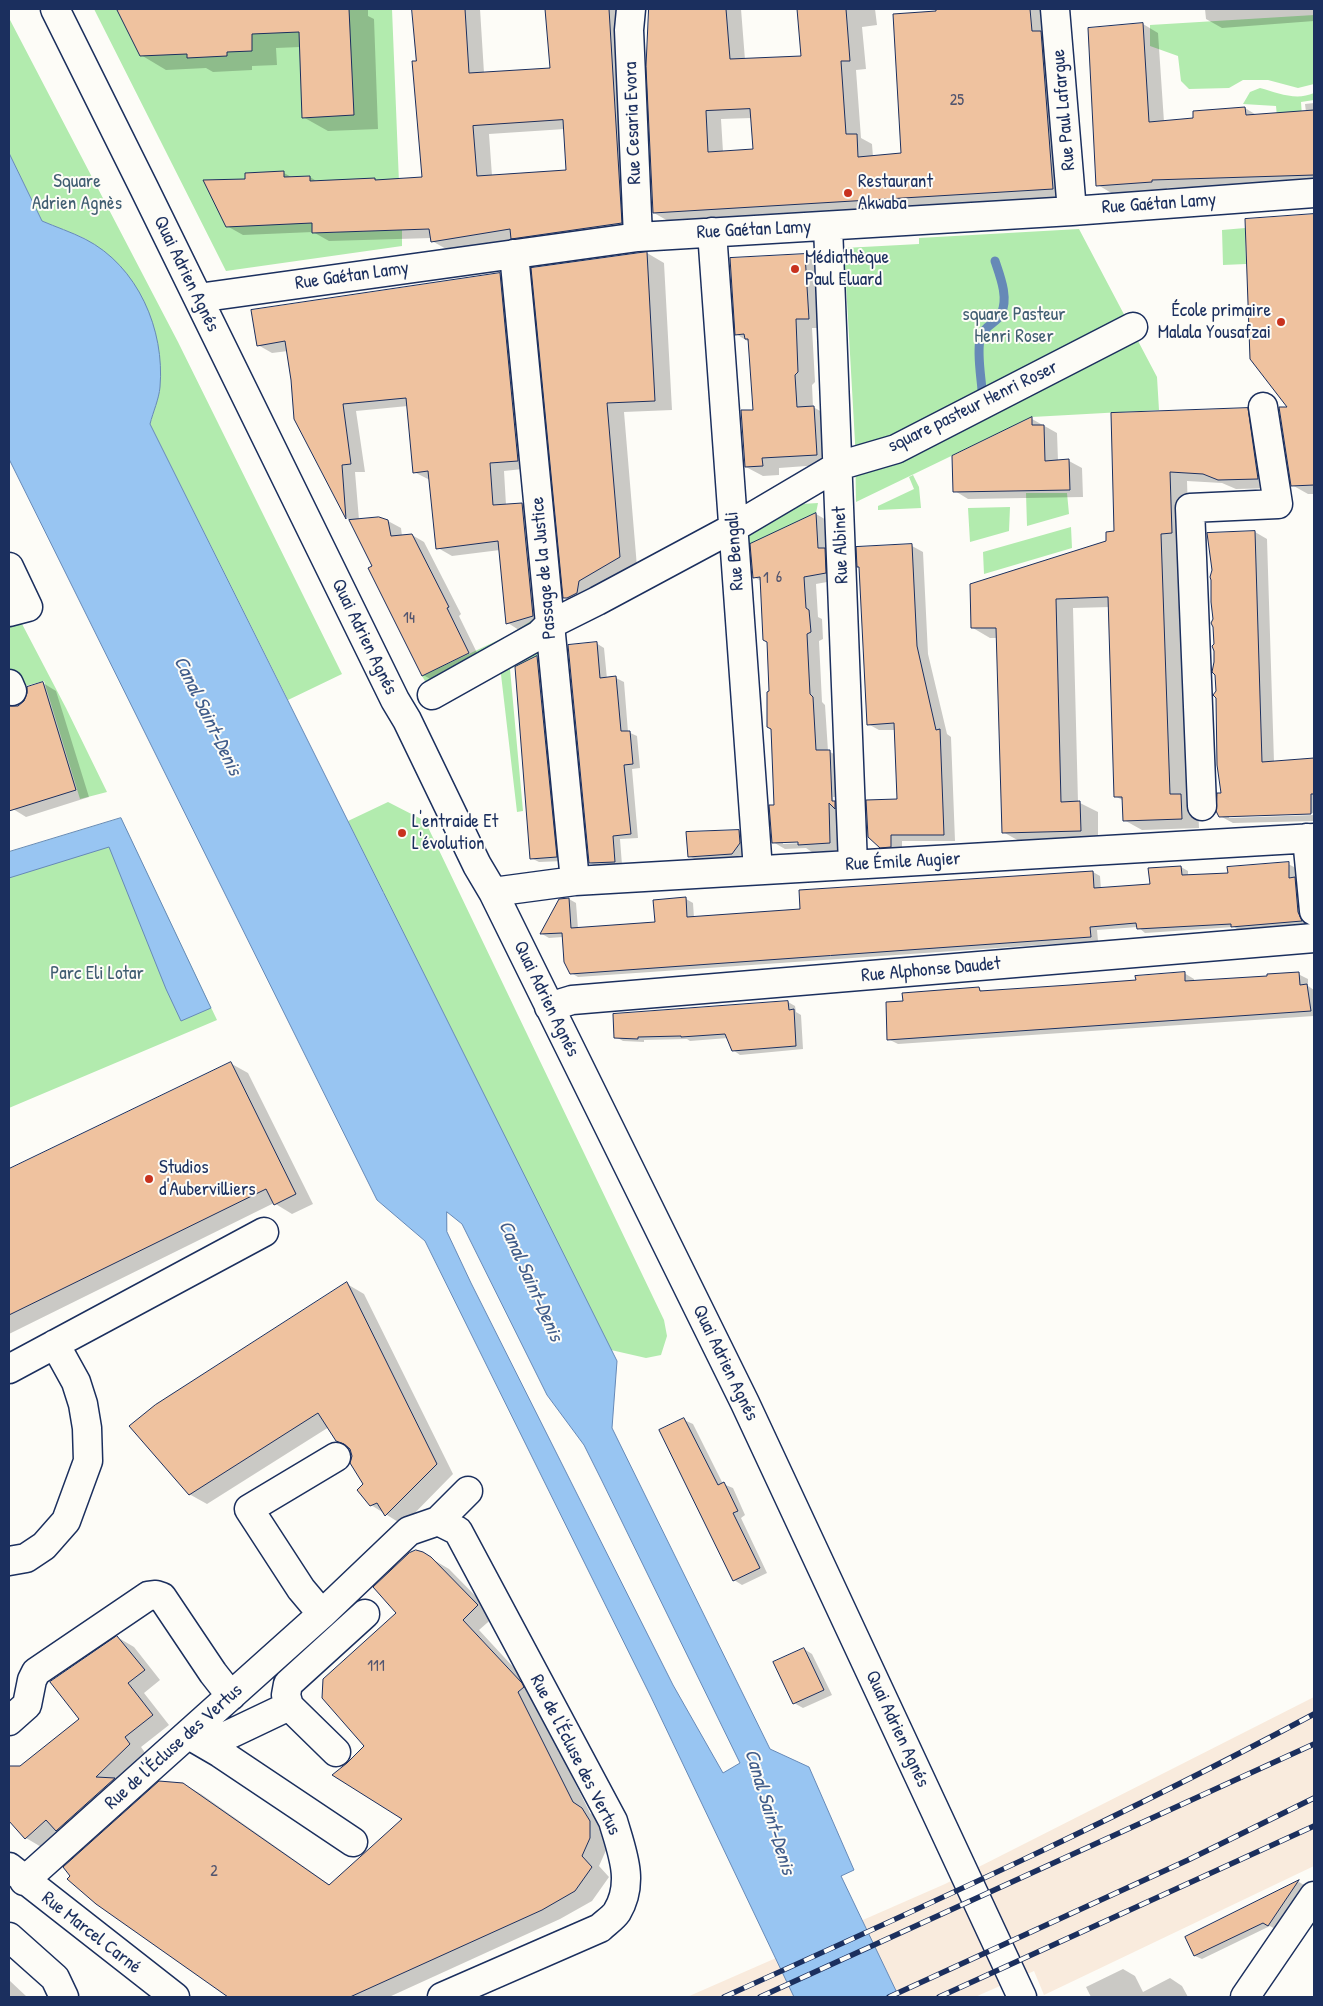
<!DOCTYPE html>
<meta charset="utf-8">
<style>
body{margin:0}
#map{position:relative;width:1323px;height:2006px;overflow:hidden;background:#fdfcf7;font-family:"Patrick Hand",sans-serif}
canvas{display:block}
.frame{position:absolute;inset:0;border:10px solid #1b2f5e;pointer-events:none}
</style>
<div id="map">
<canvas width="1323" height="2006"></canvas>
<div class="frame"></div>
</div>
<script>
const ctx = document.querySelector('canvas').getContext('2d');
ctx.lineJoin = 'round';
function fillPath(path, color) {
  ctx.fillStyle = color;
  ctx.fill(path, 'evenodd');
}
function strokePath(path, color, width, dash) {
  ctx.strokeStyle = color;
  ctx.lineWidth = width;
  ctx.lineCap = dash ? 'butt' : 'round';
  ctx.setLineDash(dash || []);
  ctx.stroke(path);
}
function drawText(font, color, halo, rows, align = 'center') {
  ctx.font = font + ' "Patrick Hand",sans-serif';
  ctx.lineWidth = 4;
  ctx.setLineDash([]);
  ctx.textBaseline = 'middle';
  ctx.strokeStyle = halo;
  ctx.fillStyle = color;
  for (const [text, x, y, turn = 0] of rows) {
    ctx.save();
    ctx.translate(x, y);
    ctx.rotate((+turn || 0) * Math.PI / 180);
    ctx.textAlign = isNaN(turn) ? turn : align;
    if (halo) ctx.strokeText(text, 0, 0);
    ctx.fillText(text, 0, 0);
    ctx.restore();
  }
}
fillPath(new Path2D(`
 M1314 1697V1866L1044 1995 1034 1971 975 1997H687L945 1884Z`), '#f9ebdd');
fillPath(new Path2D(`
 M94 9H392L399 183 310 187V176L284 177V172L245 173V179L204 180 312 223 313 233 402 230V246L226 271Z
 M1314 15V84L1298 88 1268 80H1243L1229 88 1189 89 1181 81 1178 56 1150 46V25Z
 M9 18 178 342 342 674 288 700 150 424 160 389 86 239 42 221 9 153Z
 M1260 88C1278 93 1296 101 1314 93V100L1301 102 1306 171 1282 173 1276 106 1243 104 1250 92Z
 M1245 228 1246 264 1223 265 1222 230Z
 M1079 229 1157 377 1159 410 1032 417 856 502 855 442 844 248 919 244V238Z
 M913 475 919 487 921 508 878 510V506L914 489 909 477Z
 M1026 493H1067L1069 514 1027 526Z
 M818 503 816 513 747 546 746 531 801 504Z
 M1010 507 1009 531 970 542 968 508Z
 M1071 527 1072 548 984 574 983 552Z
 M537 617 539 630 428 686 422 676 509 635Z
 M21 622 66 708 107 792 80 799 44 681 18 688 9 676V625Z
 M540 646 541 654 510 669 523 811 517 812 500 666Z
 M388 802 425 821 664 1320 667 1336 661 1355 646 1358 611 1350 348 821Z
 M121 818 217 1020 9 1108V852Z`), '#b2ebae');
const water = new Path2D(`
 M9 153 42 221C56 227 71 232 85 239 138 266 165 330 160 387 159 399 153 412 150 424L617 1361 612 1428 770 1749 809 1767 854 1870 841 1876 899 1997H794L651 1697 425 1241 377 1200 9 459ZM447 1212 462 1224 547 1395 584 1445 602 1481 740 1763 723 1773 673 1685 471 1283 447 1232Z
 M121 818 211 1008 181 1021 166 989 109 847 9 878V852Z`);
fillPath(water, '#98c5f2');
strokePath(water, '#6689b7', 1);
fillPath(new Path2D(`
 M168 9H368V16L374 19 378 129 328 131 303 117 300 47 276 48 277 65 252 66V70L213 72 206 68 166 70 141 55 168 21Z
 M413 9H480L484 73 551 69 547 9H625L637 232 528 247 514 239 448 250 432 241V238L329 241 313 232 243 235 227 226 246 180 284 173 293 178 310 177 318 182 374 180 377 181 424 178ZM565 129 567 171 492 176 489 134Z
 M650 9H741L745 60 803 57 798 9H875L877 25 862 27 866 69 856 70 861 138 872 144 873 157 902 154 937 9H1056L1069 198 670 222 654 213 648 67ZM752 118 754 150 723 152 721 119Z
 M1205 9H1314V21L1222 28 1206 19Z
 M1143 24 1158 33 1164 122 1195 119 1245 108 1258 116 1306 112 1305 104 1314 103V184L1167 188V190L1113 194 1098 185Z
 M1314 216V494H1308L1292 485 1290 408 1246 220Z
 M647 253 664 263 672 410 624 412 637 567 582 608 564 597 532 269Z
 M805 256 822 265 825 328H812L815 382 812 385 813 407 831 417 834 464 779 468V475L763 476 746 467 754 411 749 342 736 334Z
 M500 275 514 283 532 468 504 471 506 505 522 504 536 512 547 623 522 632 508 623 500 550 452 556 438 548 430 480 414 472 408 406 356 411 365 472H355L359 520 388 521 401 528 402 536 412 535 424 542 461 614 459 616 481 661 436 682 423 675 351 521 347 518 296 418 288 351 272 353 258 345Z
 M1247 409 1265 420 1275 488 1236 489 1222 483 1187 481 1189 543 1178 544 1187 799 1198 805 1199 828 1142 830 1124 820V801L1115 796 1110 607 1073 608 1078 802 1098 812V840L1021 842 1003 832 998 638H990L973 628 1108 542 1115 532 1112 414Z
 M1032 419 1057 433 1058 461H1069L1082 468 1083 497 968 499 955 491Z
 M816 514 828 521 838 580 816 584 818 617 822 619 823 639 819 641 822 702 825 705 828 751 842 758V850L812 852 806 848 785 849 773 842 775 806 768 641 761 581 754 577ZM833 797H836V808H834ZM804 840V843L783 844V841Z
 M1255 532 1267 539 1274 762 1314 760V813L1229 815V818L1314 815V821L1233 823 1220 816 1223 794 1217 691Z
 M912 546 923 552 928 654 947 734 951 737 955 841H902V853H892L881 847 898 801 895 730H879L868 724Z
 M596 643 604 648 607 679 616 678 624 682 628 732 637 736 640 768 632 769 638 838 620 839 622 865 598 867 590 863Z
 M537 658 545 662 564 861 539 862 531 858 516 667Z
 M43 683 56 691 89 797 26 817 13 809 9 798V704L12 707H18Z
 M739 831 748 836 749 848 741 858 698 861 689 856 688 833Z
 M1288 864 1296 868V879L1302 882 1305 918 1309 925 1240 931 1234 927 1145 933 1138 927 1097 930 1098 941 578 977 571 973 563 937 549 938 542 934 560 900 569 899 576 903 578 929 656 924 686 899 693 903 694 918 802 911 1093 872 1100 876 1101 889 1151 885 1181 867 1188 871V876L1229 874Z
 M1184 973 1194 979V982L1298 974 1308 979V986L1314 990V1016L898 1044 888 1039 904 1002 979 989 985 992 1137 981Z
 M788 1002 795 1006 796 1012 801 1015 803 1049 740 1055 733 1050 728 1038 690 1041 687 1039 644 1040V1042L623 1041 616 1037 614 1015Z
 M230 1063 248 1073 313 1204 292 1214 274 1203 9 1334V1170Z
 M347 1284 364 1294 453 1474 403 1525 371 1505 365 1484 350 1448 337 1441 329 1427 207 1504 189 1494Z
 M684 1420 693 1424 723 1484 733 1488 745 1515 741 1518 767 1573 742 1585 734 1580Z
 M422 1553 449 1569 495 1616 479 1630 539 1695 535 1702 590 1813 600 1819 607 1848 599 1866 609 1877 592 1901 560 1919 389 1997H230L97 1903 183 1784 201 1794 330 1885 404 1818 348 1764 366 1746 398 1614Z
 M117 1637 134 1647 160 1680 144 1693 169 1725 141 1747 146 1754 43 1848 26 1838 9 1819V1767H20L81 1719Z
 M804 1649 812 1654 832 1695 803 1708 794 1703Z
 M1299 1882 1304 1885 1275 1929 1270 1926 1202 1959 1195 1956 1187 1938Z
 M1123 1969 1135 1976 1143 1992 1170 1978 1182 1986 1188 1997H1091L1086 1987Z
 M9 1980 27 1997H9Z`), '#0003');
strokePath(new Path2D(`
 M982 390C981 376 977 354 980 340 984 324 995 325 1001 314 1009 298 1000 276 995 261`), '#6689b7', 9);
const building = new Path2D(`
 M136 9H349L354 115 302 118 299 32 252 34V51L227 52V56L187 58V54L140 56 117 10Z
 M412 9H465L469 73 550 68 545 9H609L622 223 511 239 510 229 431 242 429 229 312 233V223L226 227 203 180 245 179V173L284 171V177L310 176V181L375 178V180L422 177 412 61H416ZM563 120 566 170 477 176 473 126Z
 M649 9H726L730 59 801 56 797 9H846L850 61H841L846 134H857L858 157 901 153 893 14 936 11V9H1030L1032 31H1041L1053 189 653 213 646 67ZM750 109 753 149 708 152 706 111Z
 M1143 23 1149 122 1193 118V111L1245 107 1246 115 1314 110V175L1152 180V182L1096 186 1088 28Z
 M1314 214V485L1291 486 1279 407H1287L1250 359 1245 219Z
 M647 252 655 401 607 403 620 557 579 581 577 593 567 598H563L531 268Z
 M805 254 809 319H796L798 372 795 375 797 407 814 406 817 455 762 458 763 466 745 467 741 410H753L748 339H745L744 334 735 335 730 258Z
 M500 273 518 461 490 463 493 505 522 503 533 616 506 624 498 541 436 549 428 471 413 473 406 398 343 404 351 464 342 465 346 519 294 419 291 380 285 341 257 346 251 310Z
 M1248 408 1258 479 1218 480 1203 474 1170 472 1172 533 1161 534 1170 794H1181L1182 819 1123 821 1122 797H1114L1108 597 1056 599 1061 802 1080 801 1081 831 1002 833 996 628H971L970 584 1106 541V532L1114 531 1111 413Z
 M1032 417V425H1044L1045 461 1069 459 1070 490 953 492 952 456Z
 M816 513 818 548H825L826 573 804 577 806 608 809 610 811 632 807 634 810 694 813 697 816 750H830L832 801H835V809L829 803 830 843 798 845V842L772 843 769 805H774L771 729 767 727V692L769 691 767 642 763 640 760 577 753 578 750 544Z
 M379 517 388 520 391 536 412 534 449 607 447 608 469 653 422 676 368 568 372 566 349 520Z
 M1255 531 1262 762 1314 758V794H1311V814L1219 817 1216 811 1217 793H1221L1217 765 1216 698 1213 695 1216 691 1215 675 1212 672 1214 662V651L1212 646 1214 644 1213 627 1211 623 1213 619 1211 602V580L1210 577 1212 570 1207 533Z
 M912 544 917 646 936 730 940 729 944 835H891V847L880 848 868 837 866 800 897 799 894 723 867 725 859 567H857L856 547Z
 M597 642 600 678 616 676 621 731H630L633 764 624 765 631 834 613 836 615 862 589 863 568 645Z
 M537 656 557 857 530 859 515 667Z
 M43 682 76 790 9 811V706H18L24 701 27 693V687Z
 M739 830 740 843 732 854 688 857 686 832Z
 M1289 862V878L1295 877 1298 912 1302 921 1231 927V924L1137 929 1136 923 1090 927 1091 937 570 974 564 962 562 933 540 934 559 899 569 898 571 928 655 922 653 900 686 897 687 917 800 909 799 890 1093 871 1094 888 1150 884 1148 868 1181 866 1182 875 1228 873 1227 867Z
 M1185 972V981L1267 976V974L1299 972 1300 985 1307 984 1311 1011 887 1040 886 1002 903 1001 902 993 979 987 980 991 1070 985 1136 980 1135 976Z
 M788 1001 789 1010 794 1009 796 1046 732 1051 725 1034 681 1037V1036L638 1037V1039L614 1038 613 1014Z
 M231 1062 296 1194 274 1205 266 1189 9 1315V1169Z
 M347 1282 437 1464 385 1516 377 1503 370 1506 357 1490 363 1484 350 1463 352 1456 350 1449 344 1444 336 1441 318 1413 189 1495 129 1426 155 1405Z
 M684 1418 718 1485 724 1482 738 1511 733 1513 760 1568 733 1581 659 1430Z
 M416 1550 423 1552 431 1557 478 1605 463 1620 522 1683 524 1687 518 1692 573 1802 582 1808 590 1821V1838L582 1856 592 1867 575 1891 542 1910 350 1997H228L96 1904 67 1879 70 1876 63 1867 159 1781 183 1783 329 1885 402 1819 332 1775 347 1763 364 1746 322 1698 323 1679 396 1613 373 1587 409 1553Z
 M117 1636 145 1670 128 1683 153 1715 125 1737 130 1744 96 1777 115 1778 56 1831 46 1820 25 1839 9 1821V1766H20L79 1719 50 1682Z
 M804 1648 824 1690 793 1704 773 1662Z
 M1299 1880 1268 1926 1263 1923 1194 1956 1185 1937Z`);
fillPath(building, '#efc29f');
strokePath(building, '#1b2f5e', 1);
const minor = new Path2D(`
 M55 9 144 188 395 700 407 720 477 865 493 892 745 1403 1022 1997
 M631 9 629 30 638 237
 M1055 9 1072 211
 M828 226 853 865
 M712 232 758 870
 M514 254 575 881
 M198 298 638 237 1072 211 1314 193
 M9 567 28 607 9 612
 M9 684 12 691
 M432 695 539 635 549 625 597 601 733 528 838 466 896 449 1133 327
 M1202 806 1190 508 1278 504 1263 407
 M1307 838 1314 911
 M493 892 575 881 1314 838
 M549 1007 572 1000 1314 938
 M9 1369 264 1232
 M438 1521 458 1531 613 1821C622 1852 635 1882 617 1912 613 1918 605 1923 600 1928L442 1997
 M9 1561 26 1558 44 1546 66 1521 88 1461 87 1428 83 1404 76 1382 55 1344
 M322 1614 301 1589 249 1509 336 1457
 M289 1706 286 1695 288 1684 365 1614
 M9 1721 27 1705 32 1680 36 1672 148 1596 156 1595 162 1597 213 1673 231 1696
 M189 1735 220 1753 353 1842
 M207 1745 289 1706 336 1752
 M9 1867 175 1997
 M24 1881 322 1614 409 1531 438 1521 468 1491
 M9 1937 55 1978 64 1997
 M1245 1997 1314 1896`);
strokePath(minor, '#1b2f5e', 31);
strokePath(minor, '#fdfcf7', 28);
const rail = new Path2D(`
 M724 1997C923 1907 1122 1817 1314 1714
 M760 1997 1314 1744
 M889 1997 1188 1860 1314 1798
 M939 1997 1314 1826`);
strokePath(rail, '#1b2f5e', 5.5);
strokePath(rail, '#fdfcf7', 4, [11]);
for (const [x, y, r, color] of [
 [848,193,5,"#c8321e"],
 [795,269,5,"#c8321e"],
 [1281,322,5,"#c8321e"],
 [402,833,5,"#c8321e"],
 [149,1179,5,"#c8321e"]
]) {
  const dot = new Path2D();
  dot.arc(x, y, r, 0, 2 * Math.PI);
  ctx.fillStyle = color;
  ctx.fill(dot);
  strokePath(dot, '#fdfcf7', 2);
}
drawText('16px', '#50546e', null, [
 ["25",957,101],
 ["6",779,578],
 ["1",766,579],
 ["14",409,619],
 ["111",376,1667],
 ["2",214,1872]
]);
drawText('19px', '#1b2f5e', '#fdfcf7', [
 ["Rue Paul Lafargue",1064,110,-95],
 ["Rue Cesaria Evora",633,123,-92],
 ["Rue Gaétan Lamy",1159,204,-4],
 ["Rue Gaétan Lamy",754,230,-3],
 ["Quai Adrien Agnés",186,274,64],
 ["Rue Gaétan Lamy",352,276,-8],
 ["square pasteur Henri Roser",973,407,-26],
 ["Rue Albinet",841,545,-92],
 ["Rue Bengali",735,551,-94],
 ["Passage de la Justice",544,568,-95],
 ["Quai Adrien Agnés",364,637,64],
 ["Rue Émile Augier",903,862,-3],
 ["Rue Alphonse Daudet",931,970,-5],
 ["Quai Adrien Agnés",546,999,64],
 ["Quai Adrien Agnés",725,1363,64],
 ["Quai Adrien Agnés",897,1729,65],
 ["Rue de l'Écluse des Vertus",174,1747,-42],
 ["Rue de l'Écluse des Vertus",575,1755,63],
 ["Rue Marcel Carné",91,1933,38]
]);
drawText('19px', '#415e72', '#fdfcf7', [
 ["Square",77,182],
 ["Adrien Agnès",77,204],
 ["square Pasteur",1014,315],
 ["Henri Roser",1014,337],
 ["Parc Eli Lotar",97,974]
]);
drawText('19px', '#1b2f5e', '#fdfcf7', [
 ["Restaurant",858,182],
 ["Akwaba",858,204],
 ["Médiathèque",805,258],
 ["Paul Eluard",805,280],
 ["École primaire",1271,311,"right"],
 ["Malala Yousafzai",1271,333,"right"],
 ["L'entraide Et",412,822],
 ["L'évolution",412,844],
 ["Studios",159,1168],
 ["d'Aubervilliers",159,1190]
], 'left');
drawText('italic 20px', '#405c8a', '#fdfcf7', [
 ["Canal Saint-Denis",207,716,64],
 ["Canal Saint-Denis",530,1281,66],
 ["Canal Saint-Denis",769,1812,73]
]);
</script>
